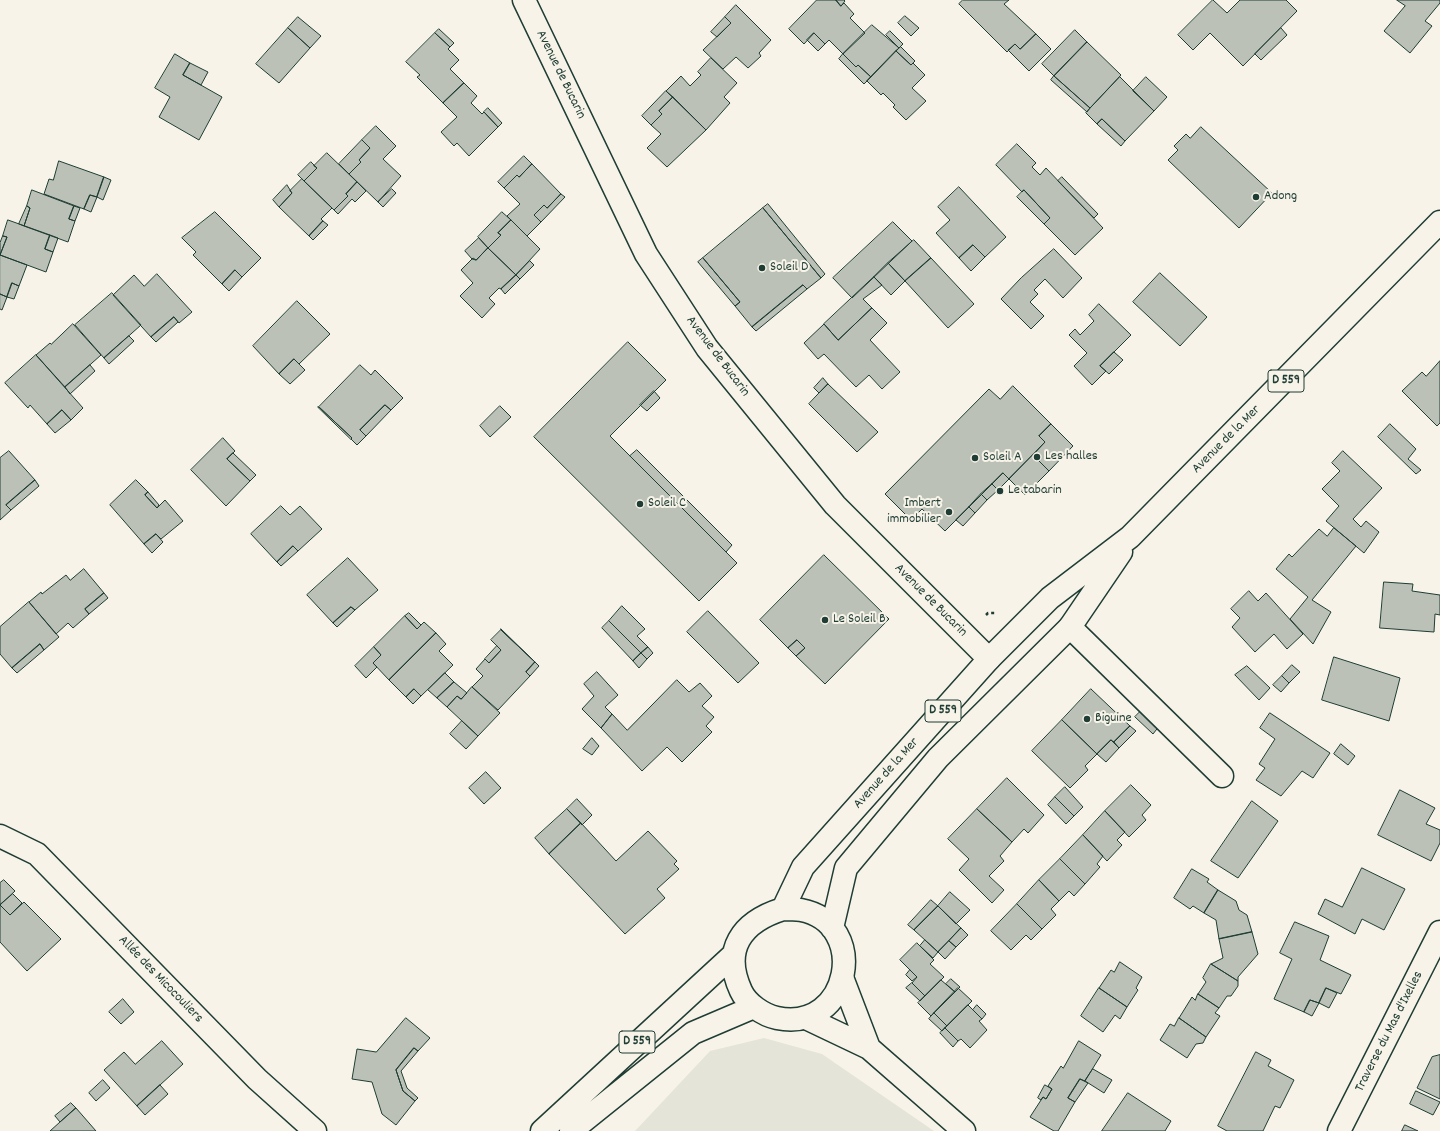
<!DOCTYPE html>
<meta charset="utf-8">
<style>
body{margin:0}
canvas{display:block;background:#f7f3e8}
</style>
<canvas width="1440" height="1131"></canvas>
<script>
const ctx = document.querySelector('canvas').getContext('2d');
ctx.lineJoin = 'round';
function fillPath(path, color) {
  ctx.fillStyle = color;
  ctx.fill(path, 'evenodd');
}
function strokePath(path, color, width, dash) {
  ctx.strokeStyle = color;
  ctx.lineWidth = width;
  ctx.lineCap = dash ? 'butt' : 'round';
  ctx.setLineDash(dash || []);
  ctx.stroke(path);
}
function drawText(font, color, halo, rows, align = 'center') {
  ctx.font = font + ' Dekko,sans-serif';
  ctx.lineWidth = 4;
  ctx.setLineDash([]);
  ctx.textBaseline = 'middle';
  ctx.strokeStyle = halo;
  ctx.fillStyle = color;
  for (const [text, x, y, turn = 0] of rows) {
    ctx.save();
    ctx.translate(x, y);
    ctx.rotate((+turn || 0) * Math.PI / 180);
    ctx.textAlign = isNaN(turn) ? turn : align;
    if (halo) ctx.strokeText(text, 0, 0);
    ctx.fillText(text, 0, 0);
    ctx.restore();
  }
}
fillPath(new Path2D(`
 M764 1038 822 1054 934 1131H635L710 1051Z`), '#e5e4d9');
const building = new Path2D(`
 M817 0H836L841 6 844 3 854 14 850 18 865 33 843 54 829 40 825 44 814 33 804 44 789 29Z
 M836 0H844L845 1 841 6Z
 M963 0H1009L1004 4 1036 34 1020 49 1015 44 1007 52 959 4Z
 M1213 0 1227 13 1240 0H1286L1297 11 1243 66 1210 33 1193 50 1178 35Z
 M1397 0H1440V3L1425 21 1432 26 1410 53 1384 31 1405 6Z
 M736 5 771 40 759 53 761 56 748 68 736 57 723 69 703 50 731 23 725 17Z
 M905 16 919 28 911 36 898 23Z
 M298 17 321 36 310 48 288 28Z
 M725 17 731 23 717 37 711 32Z
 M872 25 899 48 871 77 858 65 856 67 843 54Z
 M288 28 310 48 279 83 256 64Z
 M1281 28 1287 35 1261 60 1255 54Z
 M439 29 454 43 450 47 435 33Z
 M1075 30 1087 42 1054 76 1042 64Z
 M890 31 903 44 899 48 886 35Z
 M435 33 450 47 448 49 459 60 450 69 464 83 443 103 417 77 420 75 406 62Z
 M814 33 825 44 818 51 807 40Z
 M1036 34 1051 49 1029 71 1008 50 1015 44 1020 49Z
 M1087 42 1121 75 1090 108 1054 76Z
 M901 47 915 61 911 65 896 51Z
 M896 51 911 65 913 63 925 75 912 88 926 101 906 120 893 107 895 105 883 93 881 95 867 81Z
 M175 54 190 63 183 75 222 97 199 140 159 117 170 97 155 88Z
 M843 54 856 67 858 65 871 77 864 84 839 59Z
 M711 58 737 83 724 97 730 103 706 130 666 91 681 76 690 86 701 75 698 72Z
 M190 63 208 72 201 85 183 75Z
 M1054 76 1090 108 1087 112 1051 80Z
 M1120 77 1154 111 1125 141 1102 119 1097 124 1086 113Z
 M1146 77 1167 97 1154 111 1133 91Z
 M464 83 477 96 471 103 482 114 484 112 498 127 469 156 457 143 454 146 441 132 457 117 443 103Z
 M666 91 673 97 659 111 662 114 651 125 642 116Z
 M673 97 706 130 667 167 647 148 661 134 651 125 662 114 659 111Z
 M488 108 502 123 498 127 484 112Z
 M1102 119 1125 141 1121 146 1097 124Z
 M376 126 396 146 383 159 401 176 378 202 349 174 361 162 359 160 370 148 362 140Z
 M1201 127 1272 193 1239 228 1168 160 1178 150 1174 146 1186 134 1190 138Z
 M362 140 370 148 359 160 361 162 349 174 339 164Z
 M1017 144 1036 163 1032 167 1040 175 1046 168 1103 228 1075 255 1044 224 1050 218 1024 190 1022 192 996 165Z
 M327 153 357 182 346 194 348 196 334 210 304 181 317 168 314 166Z
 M524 156 532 164 519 177 517 175 504 188 498 182Z
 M59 161 104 177 97 197 90 195 84 209 44 194 49 179 53 180Z
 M311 162 317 168 304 181 298 175Z
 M532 164 561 194 547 208 544 205 534 215 541 222 527 236 507 216 520 204 504 188 517 175 519 177Z
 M104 177 111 180 103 200 97 197Z
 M1062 177 1098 214 1094 218 1058 181Z
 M302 179 332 208 321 219 323 221 309 236 279 207 292 193 290 191Z
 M357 182 366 191 355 202 352 199 338 214 334 210 348 196 346 194Z
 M287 185 292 193 279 207 273 200Z
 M959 187 1006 237 985 257 973 245 959 258 936 233 950 220 938 207Z
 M392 189 396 193 383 207 378 202Z
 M32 190 74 206 69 219 75 221 68 242 24 226 30 208 27 206Z
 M1024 190 1050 218 1044 224 1017 197Z
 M561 194 565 197 541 222 534 215 544 205 547 208Z
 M90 195 97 197 91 212 84 209Z
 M768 204 825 274 821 278 763 208Z
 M27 206 30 208 24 226 19 224Z
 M74 206 80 208 75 221 69 219Z
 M763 208 821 278 807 289 803 285 752 327 735 306 740 302 703 258Z
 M215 212 261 258 242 277 235 270 222 284 193 255 196 252 182 238Z
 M502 212 511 220 498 233 501 235 488 248 478 237Z
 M8 220 50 235 45 249 53 252 46 272 0 255 7 237 3 236Z
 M511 220 540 249 516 275 488 248 501 235 498 233Z
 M323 221 328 225 313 240 309 236Z
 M893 222 912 241 852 298 833 278Z
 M50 235 58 238 53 252 45 249Z
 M3 236 7 237 0 255V243Z
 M479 238 488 248 476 260 472 259 465 251Z
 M914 240 931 258 905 281 888 263Z
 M973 245 985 257 971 271 959 258Z
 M488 248 516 275 501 289 499 288 489 298 495 304 482 318 460 296 473 283 461 270 473 258 476 260Z
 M1054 249 1082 278 1063 298 1045 279 1034 290 1038 294 1030 302 1044 316 1031 329 1001 299 1021 278Z
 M0 255 27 265 19 286 12 283 7 297 0 294Z
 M703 258 740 302 735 306 698 262Z
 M931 258 974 304 948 328 905 281Z
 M530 261 534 265 520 279 516 275Z
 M888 263 905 281 891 295 874 277Z
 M235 270 242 277 229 291 222 284Z
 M1160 273 1207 317 1180 346 1133 302Z
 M157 274 192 312 179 323 174 317 151 337 113 295 134 275 144 286Z
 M516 275 520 279 505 294 501 289Z
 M874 277 882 285 863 299 872 308 838 340 824 324Z
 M12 283 19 286 14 299 7 297Z
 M803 285 807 289 756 331 752 327Z
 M112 293 141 325 104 358 75 325Z
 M0 294 7 297 2 310 0 309Z
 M297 301 330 334 299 364 294 359 279 374 253 346Z
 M1099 304 1131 335 1100 366 1106 371 1092 385 1074 366 1087 353 1069 335 1075 329 1080 335 1094 321 1089 315Z
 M872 308 887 323 870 340 900 372 882 389 869 375 856 387 824 354 818 359 804 343 824 324 838 340Z
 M174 317 178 322 156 342 151 337Z
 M73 324 101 355 65 387 36 355 50 343 51 344Z
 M129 336 134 341 109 364 104 358Z
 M628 342 666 380 610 436 737 563 699 601 534 437Z
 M1114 352 1123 360 1109 374 1100 366Z
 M36 355 83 408 71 420 62 410 47 424 30 405 28 408 5 383Z
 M294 359 305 370 290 384 279 374Z
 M1440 361V423L1437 426 1402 391 1422 372 1426 376Z
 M90 365 95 371 70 394 65 387Z
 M360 365 371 375 375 370 403 398 391 410 385 405 360 430 366 436 357 445 351 439 352 438 319 407Z
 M823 378 828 384 819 393 814 388Z
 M828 384 878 432 857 452 809 404Z
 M1013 386 1051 424 1039 436 1045 442 1009 479 1003 473 945 531 922 509 911 520 885 494 989 389 1000 399Z
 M654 391 660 398 647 411 640 405Z
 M385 405 391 410 366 436 360 430Z
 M500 406 511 417 490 437 480 426Z
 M318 407H319L352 438 351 439Z
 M62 410 71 420 55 433 47 424Z
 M1051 424 1073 446 1049 471 1033 455 1045 442 1039 436Z
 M1390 424 1416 449 1408 459 1421 470 1416 474 1378 437Z
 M223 438 235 451 227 459 250 481 226 506 191 470Z
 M637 450 732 545 726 552 630 456Z
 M9 451 35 480 6 505 11 510 0 520V458Z
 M1343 451 1382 488 1353 519 1361 527 1366 521 1379 532 1364 553 1326 521 1339 506 1322 489 1340 471 1332 463Z
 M233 453 256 475 250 481 227 459Z
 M1033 455 1049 471 1025 495 1009 479Z
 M1003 473 1009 479 998 490 992 484Z
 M35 480 39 486 11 510 6 505Z
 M136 480 148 492 145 495 157 508 165 500 183 521 161 539 156 534 144 544 110 505Z
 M992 484 998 490 987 500 981 494Z
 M148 492 159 505 157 508 145 495Z
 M981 494 987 500 975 513 969 507Z
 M281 506 290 515 300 506 322 529 298 551 293 546 277 562 251 534Z
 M969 507 975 513 963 526 956 520Z
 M1334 528 1356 546 1312 600 1331 612 1313 644 1290 619 1308 597 1276 569 1289 554 1292 557 1319 529 1327 536Z
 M156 534 163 542 152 553 144 544Z
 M293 546 298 551 281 566 277 562Z
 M824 555 889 619 825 684 796 656 805 648 797 640 788 648 760 620Z
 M348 558 378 590 355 610 351 607 333 623 307 595Z
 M84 569 104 593 85 609 89 614 73 628 68 623 56 634 29 602 41 592 42 594 66 575 70 580Z
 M1384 582 1413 584 1412 591 1440 595V615L1435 614 1434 632 1380 628Z
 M1249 591 1258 601 1266 593 1303 634 1287 649 1274 634 1255 652 1232 627 1240 618 1231 609Z
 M104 593 108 598 89 614 85 609Z
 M29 602 59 637 44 650 40 644 12 668 0 654V627Z
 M622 606 645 629 637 636 648 647 641 653 609 621Z
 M351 607 355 610 337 627 333 623Z
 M708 611 759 663 738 683 687 632Z
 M409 613 421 625 417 629 405 616Z
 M405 616 417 629 424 622 436 633 389 680 373 663 381 655 374 647Z
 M609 621 641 653 633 661 602 628Z
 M501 629 535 662 501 630Z
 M501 630 535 662 526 672 530 676 498 710 472 687 483 676 476 669 485 659 489 663 501 650 491 640Z
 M436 633 446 644 439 651 453 665 421 696 414 689 406 697 389 680Z
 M797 640 805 648 796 656 788 648Z
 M40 644 44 650 17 673 12 668Z
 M497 646 501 650 489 663 485 659Z
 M374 647 381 655 373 663 377 667 366 678 355 666Z
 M648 647 653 653 647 659 641 653Z
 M641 653 647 659 639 668 633 661Z
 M1334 657 1400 678 1389 721 1322 700Z
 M535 662 539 666 530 676 526 672Z
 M1292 665 1300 672 1289 683 1282 676Z
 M1247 666 1270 688 1259 700 1235 675Z
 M597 672 618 695 605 707 612 714 601 728 582 709 594 696 584 684Z
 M445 673 454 682 437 698 428 690Z
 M1282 676 1289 683 1281 692 1273 685Z
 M677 680 689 692 700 683 712 696 702 706 714 717 706 726 712 732 682 762 667 747 642 771 601 728 612 714 627 730Z
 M454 682 467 693 461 699 457 696 447 707 437 698Z
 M472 687 500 713 478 736 447 707 457 696 461 699Z
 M414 689 421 696 413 704 406 697Z
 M1091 689 1130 726 1114 742 1111 740 1097 754 1062 720Z
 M1144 708 1160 725 1153 734 1135 717Z
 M1270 713 1330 753 1313 778 1302 771 1281 796 1256 780 1265 768 1259 764 1275 739 1260 728Z
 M1062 720 1097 754 1085 766 1088 770 1070 788 1032 751Z
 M462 721 478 736 466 749 450 734Z
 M1130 726 1136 731 1119 748 1114 742Z
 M592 738 599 746 592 755 583 749Z
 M1111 740 1119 748 1106 762 1097 754Z
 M1341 744 1355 756 1348 765 1334 754Z
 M486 772 501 788 484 804 469 788Z
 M1007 778 1044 815 1028 833 1024 829 1012 842 977 809Z
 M1131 785 1151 805 1142 815 1146 820 1129 837 1105 811Z
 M1065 787 1083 807 1074 816 1055 797Z
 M1400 790 1435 808 1426 824 1440 830V843L1431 861 1378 835Z
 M1055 797 1074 816 1066 824 1048 805Z
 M577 799 592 815 582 825 567 809Z
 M1252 801 1278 821 1238 878 1211 861Z
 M567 809 581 823 549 854 535 838Z
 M977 809 1012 842 1000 856 1004 861 989 876 1004 890 992 903 959 870 969 859 948 839Z
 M1105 811 1125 832 1117 840 1122 845 1107 861 1083 835Z
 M581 823 616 861 648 831 677 861 674 864 679 869 657 889 665 898 625 934 549 854Z
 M1083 835 1103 856 1097 864 1100 867 1085 884 1060 859Z
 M1060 859 1085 884 1074 896 1069 891 1059 901 1039 880Z
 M1362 868 1405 889 1384 930 1362 919 1355 934 1318 914 1325 899 1342 907Z
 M1192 869 1209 879 1207 882 1218 890 1204 913 1193 906 1190 909 1174 898Z
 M4 880 15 891 0 905 10 915 24 902 61 939 27 971 0 942V883Z
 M1039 880 1059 901 1051 909 1056 915 1042 929 1017 904Z
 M1218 890 1236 901 1239 910 1247 915 1252 932 1219 939 1216 920 1204 913Z
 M950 892 970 910 956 924 938 906Z
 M13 894 22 903 10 915 0 905Z
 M931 900 938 906 914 930 908 925Z
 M1017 904 1042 929 1031 940 1026 935 1011 950 991 931Z
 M938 906 961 928 938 952 914 930Z
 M1295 922 1329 936 1320 960 1351 975 1341 994 1326 988 1319 1003 1310 1000 1304 1012 1274 999 1292 959 1280 953Z
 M961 928 968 935 956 947 949 941Z
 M1252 932 1258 954 1238 977V981L1211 964 1223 958 1219 939Z
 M925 940 938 952 933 958 920 946Z
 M949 941 956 947 945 959 938 952Z
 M917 943 934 960 930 964 944 977 925 996 912 983 917 977 900 960Z
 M1120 962 1142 977 1136 988 1138 990 1127 1007 1099 988 1111 970 1114 972Z
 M1211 964 1238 981V986L1231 996H1227L1219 1008 1198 994 1206 982 1203 978Z
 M910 970 917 977 912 981 906 975Z
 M951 979 960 987 955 992 946 984Z
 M941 980 955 992 931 1016 918 1003Z
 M912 983 925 996 920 1001 906 988Z
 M958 988 972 1001 947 1026 934 1013Z
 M1099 988 1127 1007 1120 1019 1115 1015 1103 1032 1081 1016Z
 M1326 988 1337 993 1329 1008 1319 1003Z
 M1198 994 1219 1008 1215 1013 1220 1016 1206 1037 1179 1018 1192 997 1195 1000Z
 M123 999 134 1012 121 1024 109 1012Z
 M1310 1000 1319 1003 1312 1016 1304 1012Z
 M968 1005 982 1019 979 1021 987 1030 970 1048 961 1039 958 1041 945 1028Z
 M977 1005 986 1014 982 1019 973 1010Z
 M934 1013 947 1026 942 1031 929 1019Z
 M406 1018 430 1038 418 1051 414 1048 396 1070 403 1091 415 1101 396 1125 382 1114 372 1082 352 1079 357 1049 376 1052Z
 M1179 1018 1206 1037 1203 1043 1196 1044 1187 1058 1160 1040 1170 1024 1174 1026Z
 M945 1028 958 1041 953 1047 940 1033Z
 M162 1041 183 1064 137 1106 104 1070 124 1052 135 1064Z
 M1079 1041 1101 1055 1085 1081 1080 1079 1068 1098 1075 1102 1058 1131H1054L1030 1117 1043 1097 1046 1099 1052 1089 1048 1086 1061 1066 1063 1068Z
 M414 1048 418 1051 401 1071 407 1088 418 1098 415 1101 403 1091 396 1070Z
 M1256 1052 1271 1060 1268 1066 1294 1080 1280 1108 1275 1106 1263 1131H1227L1218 1126Z
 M1440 1055V1099L1417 1088 1432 1057Z
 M1093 1069 1112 1080 1104 1093 1085 1081Z
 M1080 1079 1088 1083 1075 1102 1068 1098Z
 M103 1080 110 1088 96 1101 89 1093Z
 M160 1085 168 1094 145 1115 137 1106Z
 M1045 1085 1052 1089 1046 1099 1043 1097 1041 1100 1038 1098Z
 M1416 1091 1440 1102 1433 1115 1410 1104Z
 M1128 1093 1171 1121 1165 1131H1102Z
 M71 1103 76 1108 60 1122 55 1116Z
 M76 1108 96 1131H50L60 1122Z
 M1405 1125 1418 1131H1402Z`);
fillPath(building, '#bbc1b6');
strokePath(building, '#1f3d34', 1);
const minor = new Path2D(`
 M524 0 646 254 707 348 835 505 989 659
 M1070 627 1222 776
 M0 836 37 854 257 1079 315 1131
 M843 980 869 1048
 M806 1018 869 1048 964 1131
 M1339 1131 1440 932`);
const major = new Path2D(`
 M783 909 803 867 989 659 1050 598 1130 537 1440 222
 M783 909C788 909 795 909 801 910 870 923 851 1033 777 1018 763 1015 747 1004 741 991 722 950 741 922 783 909Z
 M832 928 846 868 938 758 1070 627 1121 552
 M542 1131 733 955
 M571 1131 693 1033 754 1007`);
strokePath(minor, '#1f3d34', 25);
strokePath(major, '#1f3d34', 25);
strokePath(new Path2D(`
 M986 615 988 613H996`), '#1f3d34', 2.5, [3, 3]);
strokePath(minor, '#f7f3e8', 22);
strokePath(major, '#f7f3e8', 22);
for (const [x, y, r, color] of [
 [1256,197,4,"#1f3d34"],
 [762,268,4,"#1f3d34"],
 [1037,457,4,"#1f3d34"],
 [975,458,4,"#1f3d34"],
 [1000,491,4,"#1f3d34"],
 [640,504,4,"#1f3d34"],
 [949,512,4,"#1f3d34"],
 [825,620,4,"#1f3d34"],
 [1087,719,4,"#1f3d34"]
]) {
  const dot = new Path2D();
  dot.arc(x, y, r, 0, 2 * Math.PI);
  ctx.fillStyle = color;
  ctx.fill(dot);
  strokePath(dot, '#f7f3e8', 1.5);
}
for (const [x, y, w] of [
 [1286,381,36],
 [943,711,36],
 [637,1042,36]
]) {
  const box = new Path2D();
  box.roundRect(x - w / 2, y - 11, w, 22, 3);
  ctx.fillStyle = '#f7f3e8';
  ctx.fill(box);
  strokePath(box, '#1f3d34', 1);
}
drawText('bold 13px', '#1f3d34', null, [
 ["D 559",1286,381],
 ["D 559",943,711],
 ["D 559",637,1042]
]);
drawText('14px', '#1f3d34', '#f7f3e8', [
 ["Avenue de Bucarin",560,75,64],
 ["Avenue de Bucarin",717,357,53],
 ["Avenue de la Mer",1227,440,-45],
 ["Avenue de Bucarin",930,601,45],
 ["Avenue de la Mer",887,774,-48],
 ["Allée des Micocouliers",160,980,46],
 ["Traverse du Mas d'Ixelles",1390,1032,-63]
]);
drawText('14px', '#1f3d34', '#f7f3e8', [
 ["Adong",1264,197],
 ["Soleil D",770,268],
 ["Les halles",1045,457],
 ["Soleil A",983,458],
 ["Le tabarin",1008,491],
 ["Soleil C",648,504],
 ["Imbert",941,504,"right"],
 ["immobilier",941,520,"right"],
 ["Le Soleil B",833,620],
 ["Biguine",1095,719]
], 'left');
</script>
